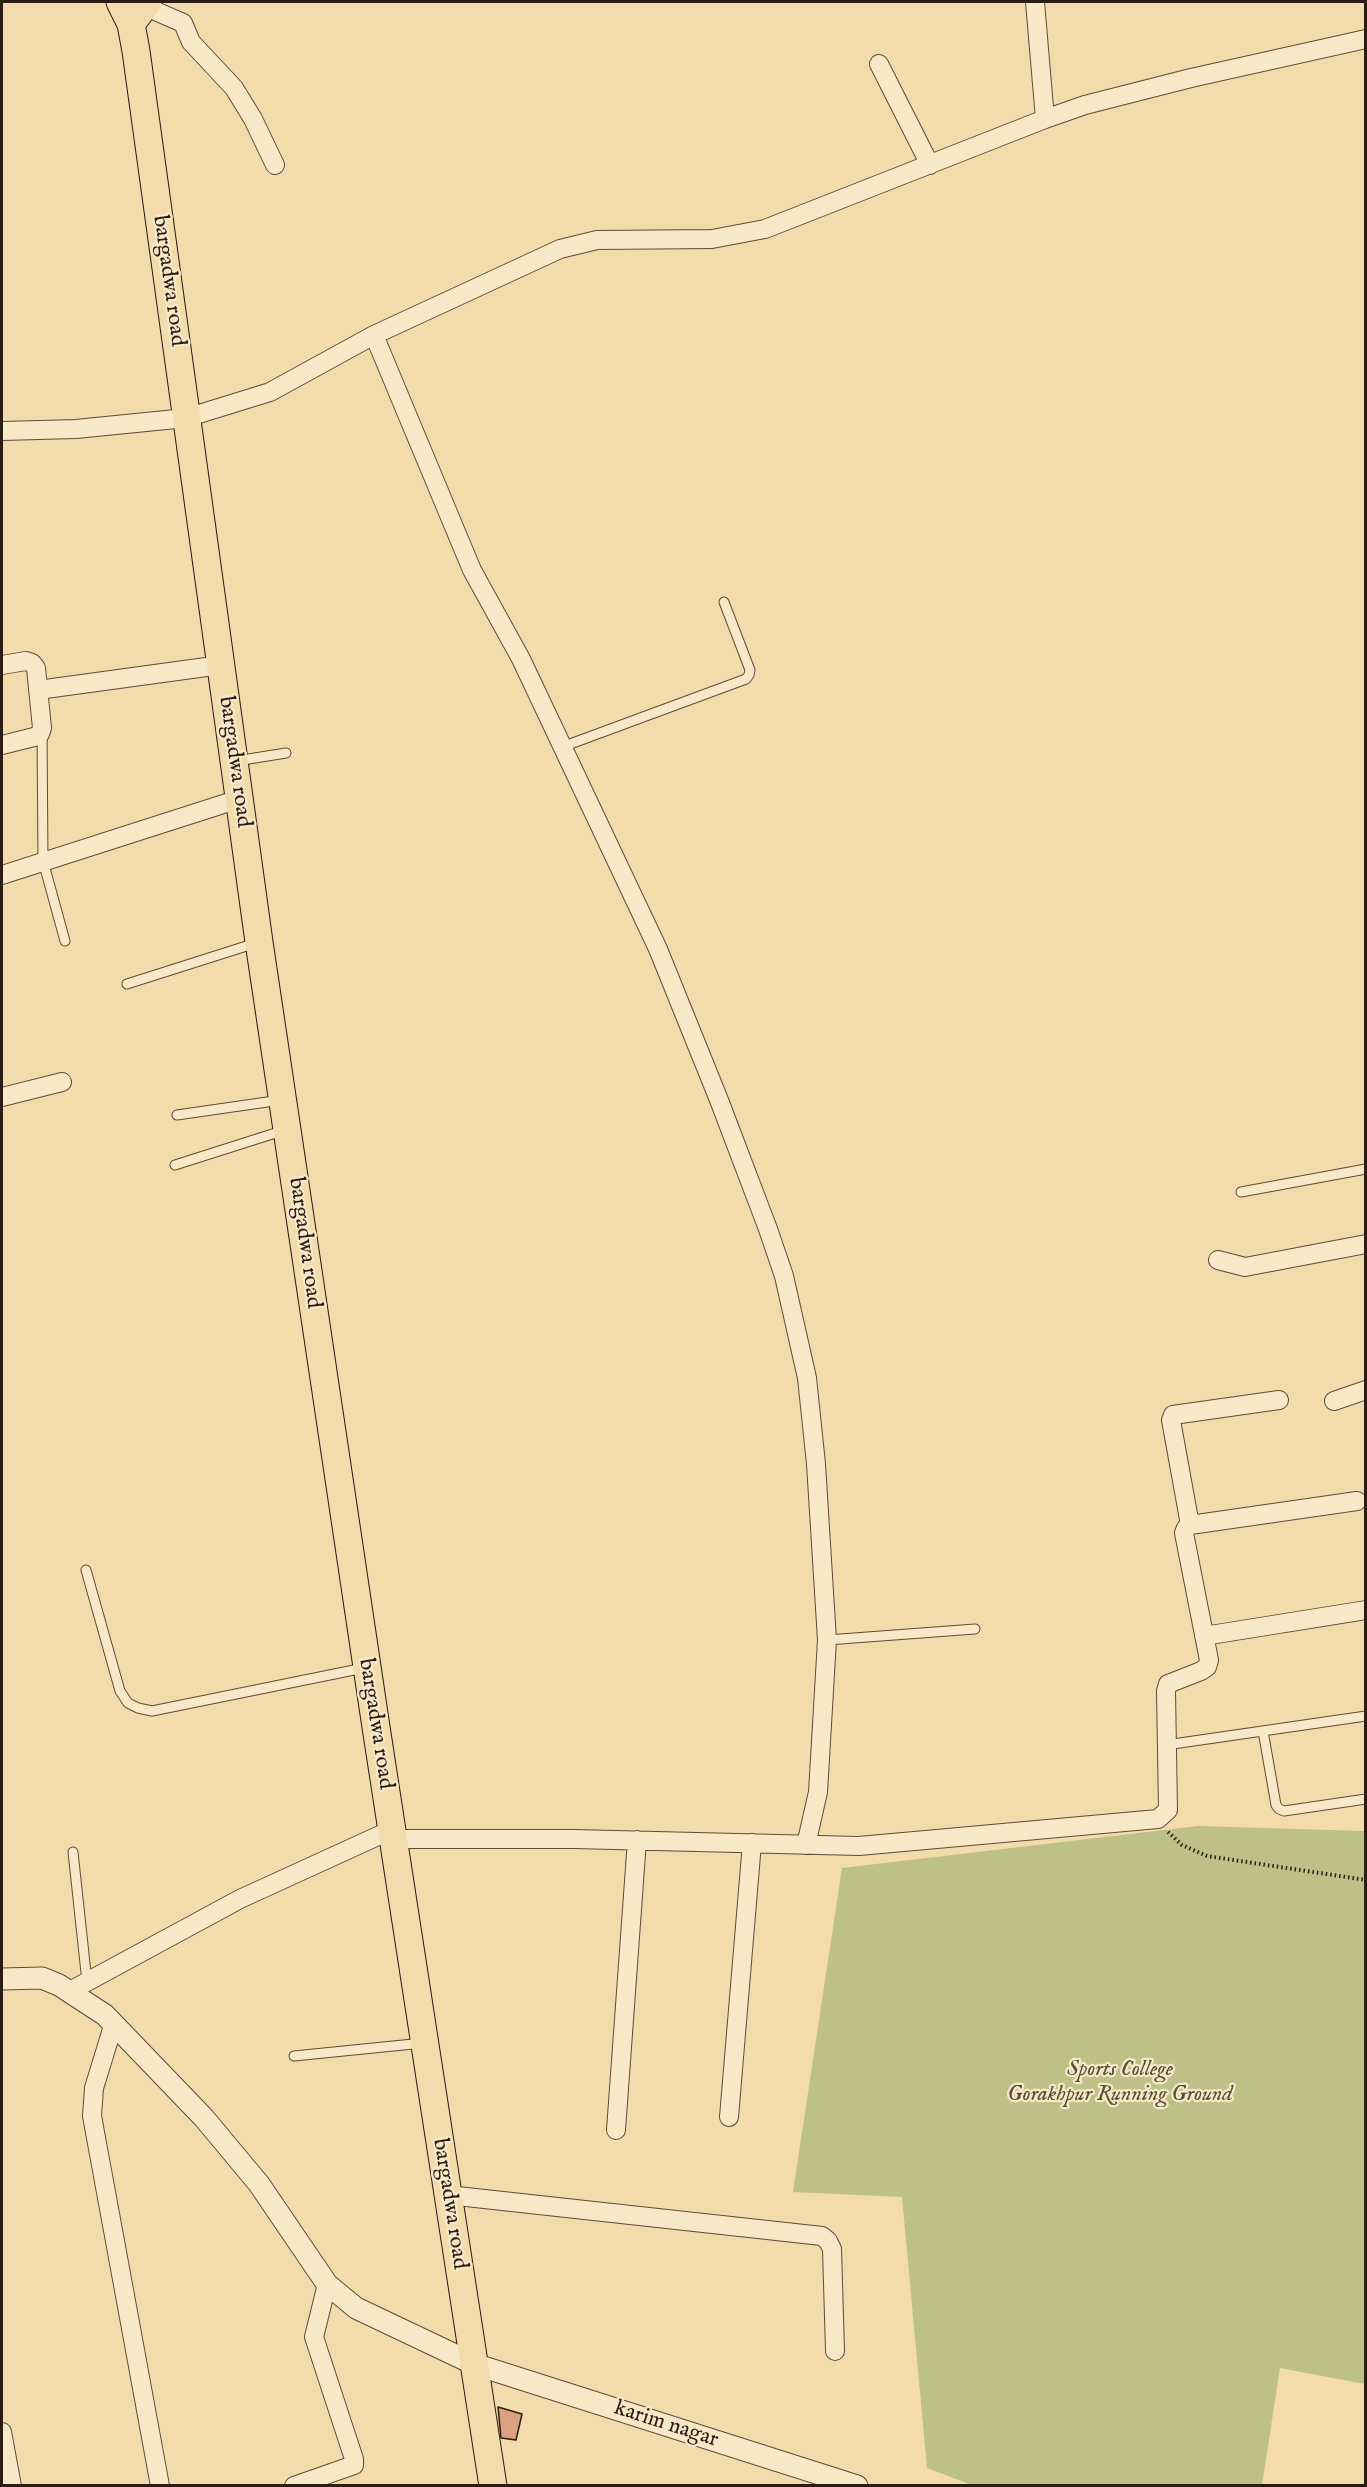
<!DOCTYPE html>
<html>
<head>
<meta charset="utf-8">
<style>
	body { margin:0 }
	#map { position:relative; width:1367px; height:2487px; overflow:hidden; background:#f3dbab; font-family:"IM FELL English",serif }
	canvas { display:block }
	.frame { position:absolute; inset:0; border:3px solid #2a1d15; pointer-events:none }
</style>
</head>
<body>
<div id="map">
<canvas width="1367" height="2487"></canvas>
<div class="frame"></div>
</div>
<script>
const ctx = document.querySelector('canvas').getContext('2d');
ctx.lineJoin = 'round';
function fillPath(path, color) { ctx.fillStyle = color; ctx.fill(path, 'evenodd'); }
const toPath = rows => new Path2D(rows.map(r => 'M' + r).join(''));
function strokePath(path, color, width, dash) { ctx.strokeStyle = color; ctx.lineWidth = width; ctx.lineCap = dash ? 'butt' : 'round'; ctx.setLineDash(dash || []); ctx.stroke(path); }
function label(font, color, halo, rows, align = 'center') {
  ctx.font = font + ' "IM FELL English",serif'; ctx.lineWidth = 4.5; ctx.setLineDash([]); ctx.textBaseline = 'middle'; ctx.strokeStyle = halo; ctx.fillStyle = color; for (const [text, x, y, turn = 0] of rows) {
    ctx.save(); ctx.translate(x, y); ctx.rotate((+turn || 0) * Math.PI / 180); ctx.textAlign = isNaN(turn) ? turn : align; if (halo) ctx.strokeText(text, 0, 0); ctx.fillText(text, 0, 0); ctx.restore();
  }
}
const green = toPath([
	[1198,1826,1365,1831,1365,2384,1280,2368,1262,2485,972,2485,927,2468,902,2197,793,2192,842,1868]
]);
const building = toPath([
	[498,2407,522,2414,516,2440,501,2438,498,2407]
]);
const path = toPath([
	[1168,1832,1182,1845,1207,1856,1366,1880]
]);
const service = toPath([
	[42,730,43,861,65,941],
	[562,747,746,679,749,675,750,670,724,602],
	[236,761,286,753],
	[127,984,256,943],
	[177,1115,281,1100],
	[175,1165,285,1130],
	[1241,1192,1366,1169],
	[86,1570,120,1691,128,1703,138,1708,152,1711,364,1668],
	[827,1640,975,1629],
	[1263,1731,1276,1805,1279,1809,1284,1811,1366,1799],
	[1166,1745,1366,1716],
	[73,1852,87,1982],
	[294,2056,423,2043]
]);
const minor = toPath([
	[1035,2,1045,119],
	[144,6,183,23,191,42,234,88,253,119,275,165],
	[879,64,930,165],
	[374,335,472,570,521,659,658,949,719,1100,768,1229,784,1276,807,1378,816,1464,827,1640,818,1792,806,1845],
	[2,431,76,429,186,418,270,392,374,335,560,249,597,240,712,239,765,229,1045,119,1085,105,1191,78,1366,39],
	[2,665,26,661,32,663,36,668,42,728,40,734,34,737,2,745],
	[38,690,221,665],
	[2,875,239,799],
	[2,1097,62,1082],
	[1218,1260,1245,1267,1366,1244],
	[1334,1401,1366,1390],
	[1190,1525,1171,1420,1173,1415,1279,1400],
	[1204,1636,1366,1610],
	[393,1839,574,1839,859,1846,1158,1819,1168,1810,1166,1691,1168,1684,1201,1671,1207,1667,1209,1660,1184,1533,1186,1528,1190,1525,1357,1501],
	[70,1991,240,1899,391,1830],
	[114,2023,94,2088,92,2116,160,2486],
	[729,2117,752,1843],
	[616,2130,637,1840],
	[448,2195,822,2236,828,2241,832,2249,835,2351],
	[2,2432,12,2486],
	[294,2486,354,2465,354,2459,314,2337,327,2284]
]);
const tertiary = toPath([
	[2,1979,42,1978,59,1985,105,2015,204,2118,259,2184,327,2284,356,2308,474,2364,857,2486]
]);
const primary = toPath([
	[120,2,131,24,136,51,259,942,376,1727,493,2486],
	[131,24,148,2]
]);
const streetNames = [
	["bargadwa road",168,281,82],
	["bargadwa road",234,762,82],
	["bargadwa road",304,1243,82],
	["bargadwa road",375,1724,81],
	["bargadwa road",449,2204,81],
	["karim nagar",666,2425,18]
];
const parkNames = [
	["Sports College",1120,2070],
	["Gorakhpur Running Ground",1120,2095]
];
fillPath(green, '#bdc087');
fillPath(building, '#dba07f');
strokePath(building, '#2a1d15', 1.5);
strokePath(service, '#5c4c3a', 11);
strokePath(minor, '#5c4c3a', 20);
strokePath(tertiary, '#5c4c3a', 23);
strokePath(primary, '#2a1d15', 29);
strokePath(path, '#2a1d15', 4, [1.5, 3]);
strokePath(service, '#f7e8c8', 9);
strokePath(minor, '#f7e8c8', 18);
strokePath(tertiary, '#f7e8c8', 21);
strokePath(primary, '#f3dbab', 27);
label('22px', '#2a1d15', '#f7e8c8', streetNames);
label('italic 22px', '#564e37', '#f7e8c8', parkNames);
</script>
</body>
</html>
